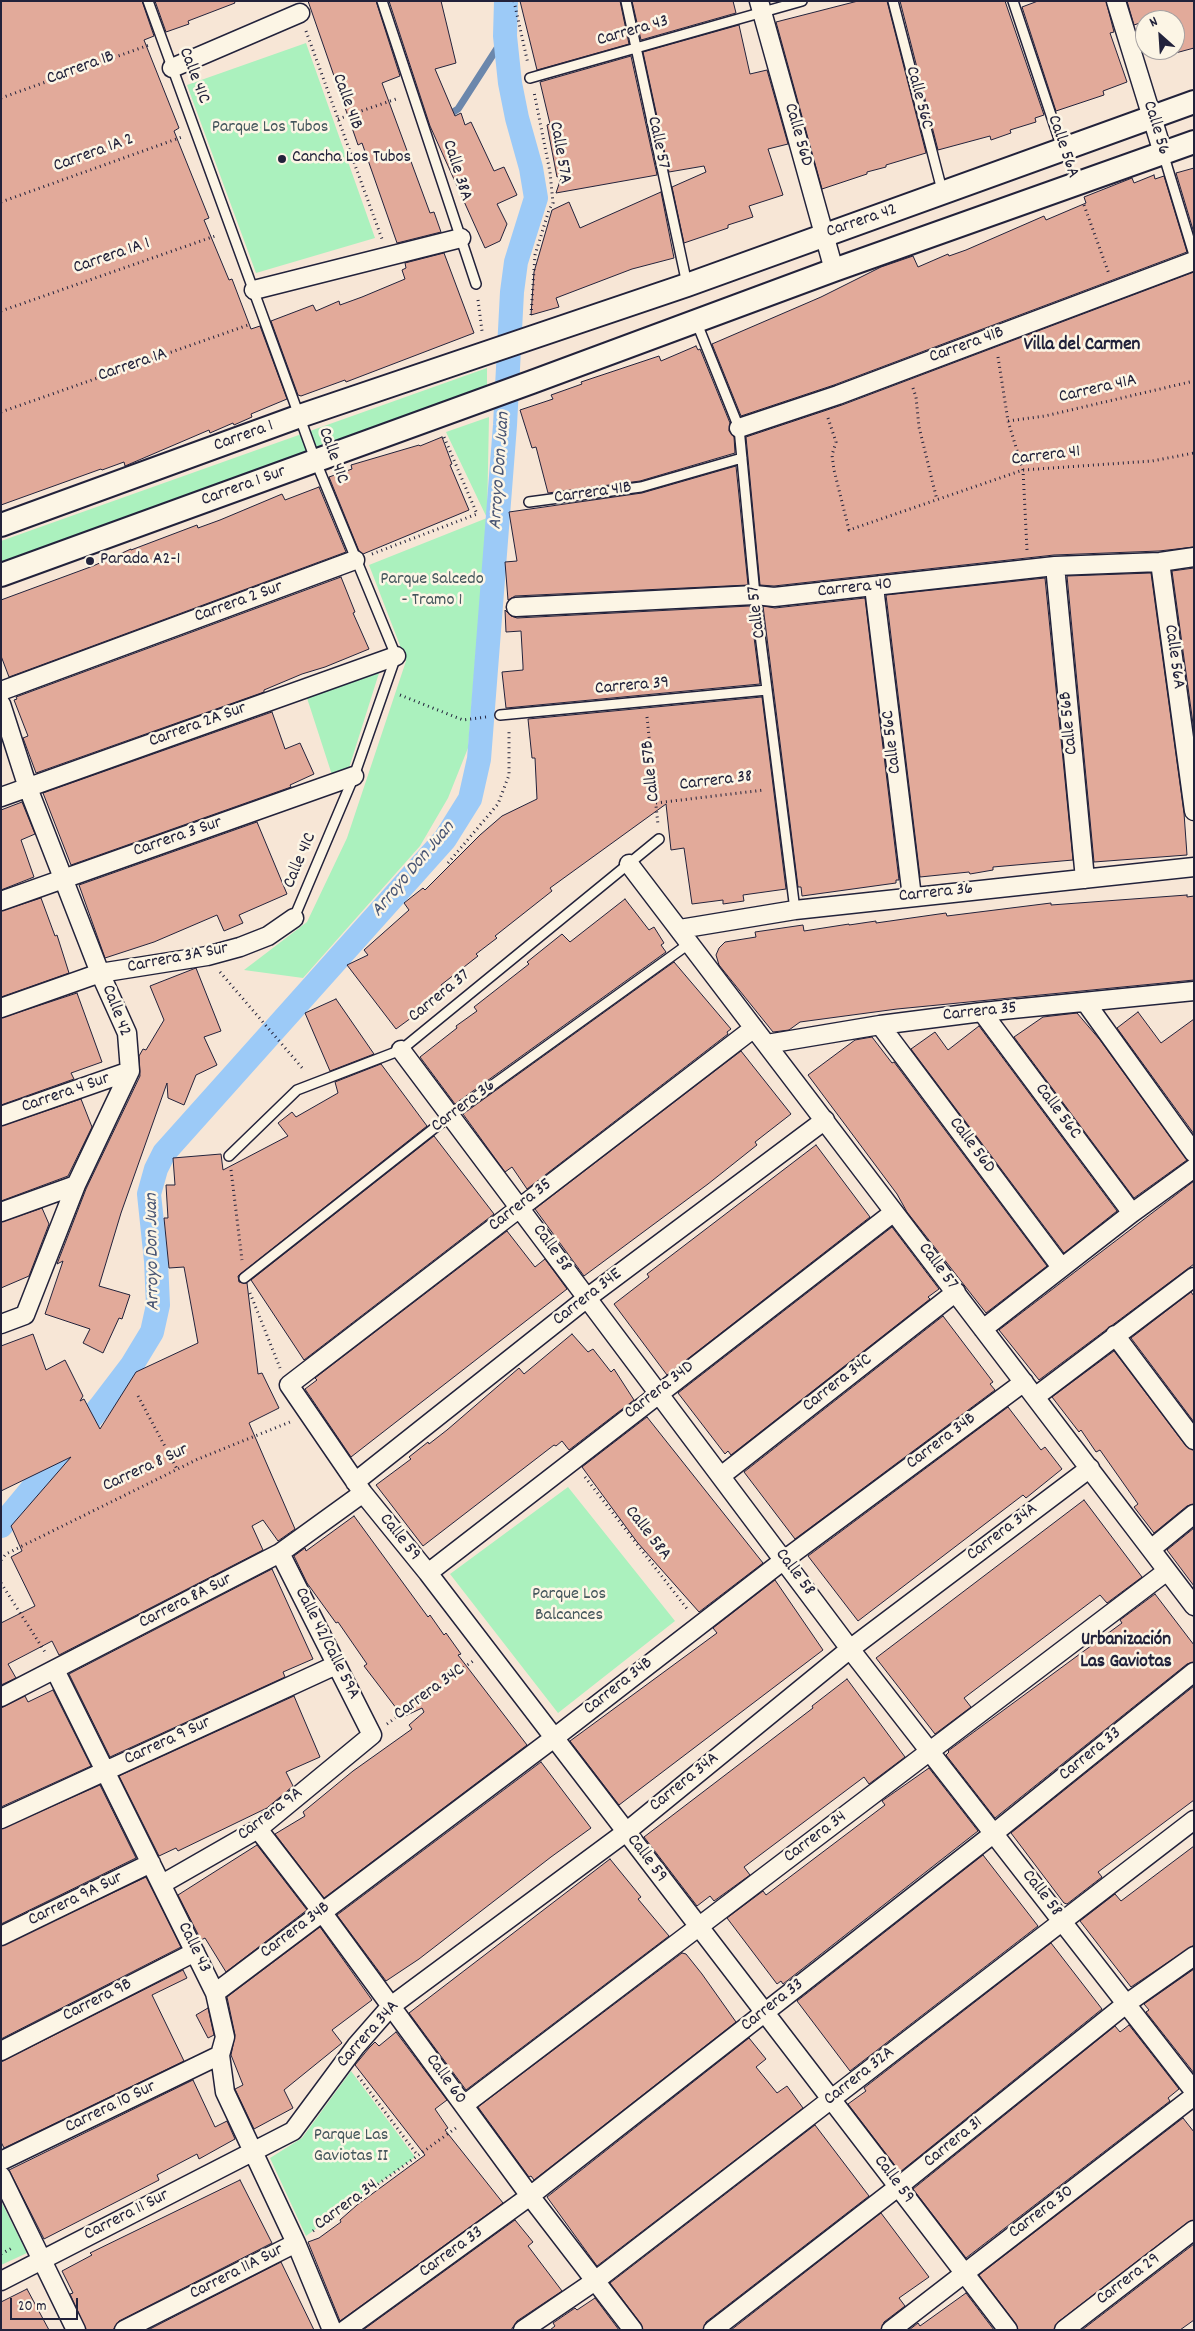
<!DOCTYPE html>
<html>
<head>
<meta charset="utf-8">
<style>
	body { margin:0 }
	#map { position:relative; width:1195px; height:2331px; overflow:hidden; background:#f7e6d6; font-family:Dekko,sans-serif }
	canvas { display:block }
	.frame { position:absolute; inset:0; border:2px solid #22223b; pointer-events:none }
	.north { position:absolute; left:1135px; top:10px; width:50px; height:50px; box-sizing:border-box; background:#fcf5e5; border:1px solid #a5a1a1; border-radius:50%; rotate:334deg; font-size:14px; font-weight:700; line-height:20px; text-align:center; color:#22223b }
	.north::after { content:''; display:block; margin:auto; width:18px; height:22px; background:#22223b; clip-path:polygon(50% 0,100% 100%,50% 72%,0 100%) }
	.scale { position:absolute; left:10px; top:2298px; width:68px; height:22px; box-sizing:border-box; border:2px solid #22223b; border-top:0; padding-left:6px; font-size:15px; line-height:18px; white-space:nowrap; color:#22223b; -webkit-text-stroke:4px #fcf5e5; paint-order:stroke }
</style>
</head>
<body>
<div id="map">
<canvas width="1195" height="2331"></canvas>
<div class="frame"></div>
<div class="north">N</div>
<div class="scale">20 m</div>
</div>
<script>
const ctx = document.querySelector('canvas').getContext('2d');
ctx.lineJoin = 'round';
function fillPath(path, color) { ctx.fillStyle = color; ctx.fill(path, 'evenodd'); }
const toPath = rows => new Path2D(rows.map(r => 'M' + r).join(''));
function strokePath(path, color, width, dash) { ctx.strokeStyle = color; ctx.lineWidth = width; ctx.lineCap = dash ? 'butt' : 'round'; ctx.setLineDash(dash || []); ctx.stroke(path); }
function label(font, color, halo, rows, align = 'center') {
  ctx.font = font + ' Dekko,sans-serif'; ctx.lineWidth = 5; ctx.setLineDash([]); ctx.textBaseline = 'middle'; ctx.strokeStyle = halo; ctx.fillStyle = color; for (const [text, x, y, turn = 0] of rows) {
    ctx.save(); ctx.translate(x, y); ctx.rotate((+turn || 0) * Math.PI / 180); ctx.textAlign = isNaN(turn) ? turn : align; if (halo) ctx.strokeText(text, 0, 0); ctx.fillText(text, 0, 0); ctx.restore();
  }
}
const green = toPath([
	[306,43,375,238,256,273,187,85],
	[487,368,487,387,1,564,1,541],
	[489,417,487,518,468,748,448,798,420,846,303,978,244,970,307,922,347,838,406,661,369,565,487,518,446,432],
	[379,673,349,768,332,775,307,698],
	[568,1487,675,1621,558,1713,450,1574],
	[351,2071,415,2157,306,2236,270,2158,302,2138],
	[1,2201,27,2253,1,2265]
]);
const stream = toPath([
	[447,116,458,109,505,36]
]);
const canal = toPath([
	[1,1526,100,1407,132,1365,152,1332,158,1305,156,1261,149,1194,156,1169,164,1153,445,839,470,799,479,759,505,425,512,292,516,262,536,198,531,168,517,118,510,83,505,36,506,1]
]);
const building = toPath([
	[1,1,142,1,154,36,144,40,179,128,174,131,209,218,204,220,229,280,232,279,251,329,260,326,287,399,251,414,252,417,234,425,233,423,210,433,209,430,125,466,124,462,102,470,101,469,1,505,1,1],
	[155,1,234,1,235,3,188,21,189,24,166,32,155,1],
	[308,1,376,1,400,76,382,83,430,213,434,212,441,232,397,243,362,143,358,145,308,1],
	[389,1,441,1,456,63,435,69,455,116,461,113,465,125,471,122,494,171,504,167,517,195,497,204,507,224,500,241,485,248,430,126,389,1],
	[520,1,620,1,629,44,537,70,520,1],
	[632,1,733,1,736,13,641,40,632,1],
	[858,1,887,1,926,153,886,165,886,167,867,172,867,174,822,189,776,22,858,1],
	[900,1,1005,1,1044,115,1035,118,1036,122,1010,130,1011,133,991,140,990,136,938,150,900,1],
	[1038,1,1106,1,1114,32,1110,33,1127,82,1103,91,1104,95,1056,111,1022,7,1038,1],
	[1127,1,1194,1,1194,48,1157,58,1159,50,1175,50,1175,20,1164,20,1166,14,1134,25,1127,1],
	[739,25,750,74,767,70,788,144,768,149,783,195,749,206,753,217,728,225,728,228,684,243,672,187,706,172,704,166,669,172,643,52,739,25],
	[631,56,657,175,556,193,562,175,557,177,547,125,550,124,540,82,631,56],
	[1194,168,1194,233,1176,173,1194,168],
	[1154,175,1155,179,1164,176,1187,252,834,385,741,416,712,344,821,297,881,267,913,256,918,267,948,254,949,256,966,250,1044,216,1046,220,1086,203,1084,197,1132,178,1134,183,1154,175],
	[661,192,674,258,632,269,556,298,559,307,531,315,534,272,552,210,569,202,580,228,661,192],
	[444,253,474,333,346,382,345,380,301,396,298,395,271,321,313,305,316,311,339,301,340,305,362,297,405,279,402,270,406,268,405,263,444,253],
	[1194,272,1194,547,1159,551,1054,555,774,586,760,585,746,437,842,405,1194,272],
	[696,346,698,350,700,349,730,423,729,431,734,437,735,453,640,481,548,493,536,447,532,448,520,410,553,399,551,395,582,384,581,382,659,356,661,361,696,346],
	[442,437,452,464,450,465,469,510,363,554,359,551,329,477,352,469,351,465,419,445,420,446,442,437],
	[736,466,748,585,515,596,508,600,505,562,517,561,509,512,642,493,736,466],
	[319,487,346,552,9,677,1,656,1,600,93,566,131,549,131,550,197,525,198,528,220,520,282,494,285,500,319,487],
	[1194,568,1194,731,1172,571,1194,568],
	[1151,573,1184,813,1187,855,1094,862,1067,576,1151,573],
	[341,577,355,612,353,613,369,649,325,667,302,674,264,690,264,692,36,773,23,738,28,736,14,700,17,699,16,697,341,577],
	[1045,578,1073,860,993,867,993,870,970,874,969,872,920,877,886,595,1045,578],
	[865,598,899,880,896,880,896,883,802,896,801,887,798,887,763,606,775,608,865,598],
	[750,606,760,684,506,708,502,672,523,670,523,666,521,631,506,632,505,610,511,616,517,618,750,606],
	[762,697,786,889,743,895,744,901,723,904,723,900,692,904,684,848,671,850,666,804,550,888,552,891,495,936,497,938,476,954,478,956,441,985,444,990,426,1007,396,1029,347,965,368,955,364,950,409,910,404,903,423,888,425,890,480,835,502,816,537,799,535,758,532,758,528,719,762,697],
	[272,712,285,749,300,743,314,774,290,785,291,787,71,865,43,793,272,712],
	[22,802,35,834,21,840,34,877,1,890,1,810,22,802],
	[257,822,287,894,239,915,243,923,224,931,217,915,154,942,105,958,79,885,257,822],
	[1187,895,1187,897,1194,896,1194,980,897,1009,800,1022,789,1030,773,1032,719,965,716,955,719,948,725,942,756,937,755,932,803,925,804,931,849,924,849,925,876,921,876,923,946,913,947,916,1051,903,1051,905,1187,895],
	[41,898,55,936,57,935,69,973,1,997,1,911,41,898],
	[625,899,649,930,654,927,664,943,661,945,666,952,455,1104,420,1057,457,1028,456,1026,477,1011,474,1007,529,964,527,962,562,934,570,942,625,899],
	[674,962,731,1029,727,1032,728,1034,527,1189,512,1167,505,1172,463,1114,674,962],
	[196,968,221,1031,204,1037,217,1065,196,1075,184,1105,168,1098,167,1083,121,1213,99,1286,130,1295,122,1319,119,1318,103,1353,83,1343,90,1329,45,1314,63,1261,57,1264,86,1189,140,1076,139,1056,143,1049,146,1050,164,1020,150,986,196,968],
	[77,993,102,1062,71,1073,74,1079,1,1105,1,1018,77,993],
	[336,999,374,1054,330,1071,305,1013,336,999],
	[1138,1012,1161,1043,1194,1019,1194,1134,1117,1028,1138,1012],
	[1077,1013,1100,1040,1187,1160,1134,1198,1014,1037,1043,1017,1077,1013],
	[979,1026,1117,1211,1064,1253,911,1049,935,1032,948,1050,979,1026],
	[872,1037,892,1063,894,1062,1047,1266,986,1313,907,1212,897,1194,808,1075,855,1040,872,1037],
	[741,1051,791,1114,755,1142,757,1145,708,1184,584,1276,535,1209,741,1051],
	[381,1064,427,1126,238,1276,239,1282,247,1283,258,1374,262,1373,279,1408,249,1423,295,1529,278,1541,263,1520,252,1526,263,1550,59,1655,52,1641,8,1664,16,1678,1,1685,1,1623,35,1606,11,1557,22,1551,11,1526,71,1457,1,1491,1,1346,33,1334,46,1370,65,1360,83,1396,80,1401,84,1399,100,1429,136,1372,198,1343,184,1267,169,1268,164,1218,168,1218,166,1185,175,1185,173,1158,221,1154,223,1170,288,1136,278,1123,292,1112,296,1117,338,1093,335,1082,381,1064],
	[81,1099,92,1127,68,1176,1,1201,1,1126,81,1099],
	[434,1136,494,1214,304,1360,251,1280,434,1136],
	[816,1145,870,1217,667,1375,614,1304,649,1277,647,1274,816,1145],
	[1194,1181,1194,1264,1039,1380,999,1330,1194,1181],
	[42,1208,49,1224,29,1276,1,1288,1,1222,42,1208],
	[892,1227,939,1289,928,1297,930,1299,731,1455,728,1451,725,1454,678,1393,892,1227],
	[507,1231,535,1267,545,1259,567,1289,351,1457,305,1389,317,1380,315,1378,507,1231],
	[1191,1292,1194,1296,1194,1422,1131,1338,1191,1292],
	[943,1316,993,1382,990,1384,995,1390,795,1539,744,1472,943,1316],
	[572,1334,588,1352,593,1349,611,1372,614,1369,634,1400,569,1450,562,1441,556,1446,554,1445,423,1546,376,1485,411,1459,409,1457,428,1442,429,1444,447,1430,519,1368,524,1374,572,1334],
	[1114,1351,1186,1446,1194,1450,1194,1504,1187,1506,1154,1533,1134,1507,1138,1504,1100,1450,1096,1452,1081,1430,1079,1432,1052,1397,1114,1351],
	[1008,1407,1041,1450,1045,1447,1062,1469,1026,1498,1023,1495,1002,1511,858,1621,808,1556,1008,1407],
	[647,1417,763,1563,699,1612,637,1542,582,1467,647,1417],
	[1084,1500,1142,1577,1107,1603,1100,1595,964,1698,971,1707,935,1734,876,1658,1084,1500],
	[354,1516,428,1617,430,1615,444,1635,446,1633,461,1654,458,1655,527,1745,324,1898,275,1834,305,1816,303,1812,353,1771,412,1729,409,1725,424,1712,422,1708,403,1717,364,1666,367,1664,338,1622,336,1623,307,1583,294,1556,305,1548,306,1551,354,1516],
	[1194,1528,1194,1586,1167,1550,1194,1528],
	[272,1569,313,1659,283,1672,285,1677,110,1757,69,1674,272,1569],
	[775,1580,823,1650,619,1805,570,1741,717,1633,713,1628,775,1580],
	[1155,1594,1194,1645,1194,1662,1187,1664,995,1818,946,1755,949,1752,948,1751,1122,1623,1120,1620,1155,1594],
	[847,1679,905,1757,869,1784,864,1777,744,1867,750,1875,714,1901,710,1896,697,1906,644,1837,813,1708,812,1706,847,1679],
	[1194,1686,1194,1800,1098,1872,1102,1877,1067,1904,1064,1903,1011,1833,1194,1686],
	[53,1690,91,1766,1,1807,1,1708,25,1696,28,1702,53,1690],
	[294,1696,320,1757,286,1772,293,1786,267,1808,178,1851,176,1848,159,1856,119,1776,294,1696],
	[541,1762,591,1828,551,1857,419,1959,386,1981,337,1915,541,1762],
	[929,1768,978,1831,783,1984,781,1981,777,1984,727,1918,763,1891,766,1895,885,1805,882,1801,929,1768],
	[100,1785,136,1858,1,1924,1,1829,100,1785],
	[257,1845,307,1910,226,1972,205,1938,201,1940,178,1895,257,1845],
	[1194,1846,1194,1945,1131,1987,1080,1921,1115,1894,1121,1901,1194,1846],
	[983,1855,1038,1926,850,2071,797,2001,983,1855],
	[610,1859,641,1897,638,1899,669,1936,466,2090,409,2013,610,1859],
	[146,1877,181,1947,1,2039,1,1946,146,1877],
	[320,1927,372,2000,332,2030,342,2043,284,2090,293,2108,254,2129,235,2089,243,2085,231,2055,235,2035,227,1997,320,1927],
	[1051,1943,1102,2009,900,2172,848,2104,866,2091,864,2088,1051,1943],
	[682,1953,686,1954,702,1974,736,2022,534,2180,531,2176,529,2177,478,2107,682,1953],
	[1194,1969,1194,2073,1146,2012,1149,2010,1144,2004,1194,1969],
	[183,1970,187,1978,152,1995,184,2061,4,2148,1,2142,1,2062,183,1970],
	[208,2008,214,2035,208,2038,196,2015,208,2008],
	[1129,2025,1179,2089,1168,2098,1170,2101,966,2258,913,2189,1115,2026,1120,2032,1129,2025],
	[396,2032,447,2100,435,2109,448,2128,445,2130,503,2203,340,2321,308,2242,319,2238,341,2222,340,2220,357,2205,425,2155,355,2065,369,2048,375,2042,379,2046,396,2032],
	[749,2038,766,2059,756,2067,777,2093,787,2086,803,2108,597,2266,547,2197,749,2038],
	[193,2080,215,2127,227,2121,235,2139,199,2159,197,2154,157,2175,159,2180,44,2239,9,2170,193,2080],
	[1183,2118,1194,2132,1194,2220,1188,2222,1058,2322,1054,2330,1018,2330,1016,2324,979,2275,1183,2118],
	[815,2125,869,2196,706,2322,703,2330,643,2330,641,2324,610,2283,815,2125],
	[240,2180,272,2243,119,2321,113,2330,86,2330,70,2294,73,2293,62,2271,92,2255,90,2253,240,2180],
	[881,2213,929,2277,899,2298,905,2306,884,2322,881,2330,731,2330,881,2213],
	[515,2220,533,2242,528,2246,562,2291,517,2321,511,2330,363,2330,515,2220],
	[1194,2244,1194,2320,1180,2330,1082,2330,1194,2244],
	[281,2262,314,2330,148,2330,281,2262],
	[27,2289,49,2330,1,2330,1,2302,27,2289],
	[966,2293,994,2330,909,2330,918,2323,920,2326,966,2293],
	[595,2298,619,2330,550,2330,555,2326,553,2323,575,2308,577,2310,595,2298]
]);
const path = toPath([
	[514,1,528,64],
	[306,31,382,239],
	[1,98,149,45],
	[338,119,399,98],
	[1,202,182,137],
	[1084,205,1109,274],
	[478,300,482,331],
	[1,311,218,235],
	[531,315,535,255,549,210,553,203,550,172,534,92],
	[998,357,1008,421,1023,470,1027,550],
	[913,388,916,397,919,427,937,500],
	[1,412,251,324],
	[828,418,836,442,832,455,834,470,849,530,1023,470,1152,461,1194,453],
	[1008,421,1045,416,1194,381],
	[372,554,477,514,444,437],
	[400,695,463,720,486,717],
	[647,717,658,825],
	[656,803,764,790],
	[448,863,498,804,509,775,509,729],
	[220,972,304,1070],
	[231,1170,242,1260],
	[250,1293,280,1368],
	[138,1396,177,1469],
	[585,1477,688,1610],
	[1,1560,6,1554,198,1459,290,1422],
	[1,1583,45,1652],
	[387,1724,473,1661],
	[358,2076,418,2156],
	[313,2231,456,2128],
	[1,2254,14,2247]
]);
const service = toPath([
	[148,1,316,462,396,656,354,776,294,918],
	[382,1,476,284],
	[626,1,687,284],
	[893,1,943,194],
	[1013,1,1062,148],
	[530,78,802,1],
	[1163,153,1194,255],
	[696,321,739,428,755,595,795,910],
	[529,502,641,487,742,458],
	[500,715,767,690],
	[229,1156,297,1090,401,1050,659,839],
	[244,1278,451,1115,690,943]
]);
const minor = toPath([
	[759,1,834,270],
	[1116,1,1163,153],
	[172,68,300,13],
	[254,290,461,238],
	[739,428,838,395,1194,261],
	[1160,562,1194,811],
	[1055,566,1085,879],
	[874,587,912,897],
	[516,607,755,595,774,597,1055,566,1160,562,1194,557],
	[1,691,355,560],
	[1,704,28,788,100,973,127,1033,130,1071,76,1185,25,1315,1,1324],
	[1,797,396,656],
	[629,864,1194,1606],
	[1,901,354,776],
	[680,929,795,910,1194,867],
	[1086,1003,1194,1153],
	[1,1008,100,973,207,956,240,947,268,936,294,918],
	[982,1012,1132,1213],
	[880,1025,1061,1267],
	[754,1028,289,1385,363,1493,428,1573,1008,2330],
	[767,1044,880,1025,982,1012,1194,991],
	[401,1050,850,1649,1194,2091],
	[1,1116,130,1071],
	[1,1212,76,1185],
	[983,1329,1132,1213,1194,1168],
	[1115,1335,1194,1440],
	[1035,1397,1194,1277],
	[721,1476,956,1292],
	[355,1482,587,1298,825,1120],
	[1151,1549,1194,1514],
	[428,1573,894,1212],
	[55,1670,215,1993,225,2037,220,2055,225,2092,296,2243,332,2330],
	[1,1697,280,1553,363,1493],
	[1,1819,336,1665],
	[258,1829,322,1912,530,2196,633,2330],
	[162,1884,258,1829,372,1735,280,1553],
	[1,1936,151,1863],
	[215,1993,554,1738,784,1560,1024,1382],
	[1,2051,195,1952],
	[464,2105,1167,1571],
	[1,2161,220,2055],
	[1,2176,76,2330],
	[1,2281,293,2131,356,2046,391,2006,626,1832,850,1649,1090,1468],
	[124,2330,296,2243],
	[345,2330,530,2196,993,1834,1194,1672],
	[523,2330,595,2281,1194,1820],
	[713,2330,898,2187,1126,2004,1194,1956],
	[891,2330,1194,2096],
	[1064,2330,1194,2230]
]);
const tertiary = toPath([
	[1,525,300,416,687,285,1194,102],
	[1,575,532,382,834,270,1194,142]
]);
const markers = [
	[282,159,5,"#22223b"],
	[90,561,5,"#22223b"]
];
const streetNames = [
	["Carrera 43",633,32,-16],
	["Carrera 1B",81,69,-20],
	["Calle 41C",193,76,69],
	["Calle 56C",918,98,75],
	["Calle 41B",346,102,70],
	["Calle 56",1155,128,73],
	["Calle 56D",797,135,74],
	["Calle 57",657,143,78],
	["Calle 56A",1062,147,71],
	["Calle 57A",559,153,80],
	["Carrera 1A 2",94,154,-20],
	["Calle 38A",456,171,72],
	["Carrera 42",862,222,-19],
	["Carrera 1A 1",112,257,-19],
	["Carrera 41B",967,346,-20],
	["Carrera 1A",133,366,-19],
	["Carrera 41A",1098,390,-13],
	["Carrera 1",244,437,-20],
	["Calle 41C",332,456,70],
	["Carrera 41",1046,457,-7],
	["Carrera 1 Sur",244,487,-20],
	["Carrera 41B",593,494,-8],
	["Carrera 40",855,589,-6],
	["Carrera 2 Sur",239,603,-20],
	["Calle 57",758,612,-97],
	["Calle 56A",1173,657,82],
	["Carrera 39",632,687,-5],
	["Calle 56B",1070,723,-96],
	["Carrera 2A Sur",198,726,-20],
	["Calle 56C",893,742,-97],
	["Calle 57B",652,771,-96],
	["Carrera 38",716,782,-7],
	["Carrera 3 Sur",178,838,-19],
	["Calle 41C",301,861,-67],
	["Carrera 36",936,894,-6],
	["Carrera 3A Sur",178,959,-11],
	["Carrera 37",440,997,-39],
	["Calle 42",115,1011,69],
	["Carrera 35",980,1013,-6],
	["Carrera 4 Sur",66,1094,-19],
	["Carrera 36",464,1107,-37],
	["Calle 56C",1057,1112,53],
	["Calle 56D",971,1146,53],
	["Carrera 35",521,1206,-38],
	["Calle 58",551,1249,54],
	["Calle 57",937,1267,53],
	["Carrera 34E",588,1298,-38],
	["Carrera 34C",838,1384,-38],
	["Carrera 34D",660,1391,-38],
	["Carrera 34B",942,1442,-37],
	["Carrera 8 Sur",146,1469,-25],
	["Carrera 34A",1003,1533,-37],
	["Calle 58A",647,1534,52],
	["Calle 59",399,1538,51],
	["Calle 58",794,1573,53],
	["Carrera 8A Sur",186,1602,-27],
	["Calle 42/Calle 59A",326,1644,63],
	["Carrera 34B",619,1687,-38],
	["Carrera 34C",430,1693,-36],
	["Carrera 9 Sur",168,1742,-25],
	["Carrera 33",1091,1755,-39],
	["Carrera 34A",685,1783,-39],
	["Carrera 9A",271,1815,-37],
	["Carrera 34",816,1838,-37],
	["Calle 59",646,1859,53],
	["Calle 58",1041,1894,52],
	["Carrera 9A Sur",76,1900,-26],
	["Carrera 34B",296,1931,-37],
	["Calle 43",193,1948,64],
	["Carrera 9B",98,2001,-27],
	["Carrera 33",773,2006,-38],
	["Carrera 34A",369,2035,-48],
	["Carrera 32A",860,2077,-38],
	["Calle 60",445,2080,54],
	["Carrera 10 Sur",111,2108,-26],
	["Carrera 31",954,2143,-39],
	["Calle 59",893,2180,53],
	["Carrera 34",347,2206,-36],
	["Carrera 30",1042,2213,-37],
	["Carrera 11 Sur",127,2216,-27],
	["Carrera 33",452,2253,-36],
	["Carrera 11A Sur",237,2273,-27],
	["Carrera 29",1129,2280,-37]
];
const parkNames = [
	["Parque Los Tubos",270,129],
	["Parque Salcedo",432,581],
	["- Tramo 1",432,602],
	["Parque Los",569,1596],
	["Balcances",569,1617],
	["Parque Las",351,2137],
	["Gaviotas II",351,2158]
];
const poiNames = [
	["Cancha Los Tubos",292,159],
	["Parada A2-1",100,561]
];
const neighbourhoodNames = [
	["Villa del Carmen",1082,346],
	["Urbanización",1126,1641],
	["Las Gaviotas",1126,1663]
];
const waterNames = [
	["Arroyo Don Juan",501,471,-86],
	["Arroyo Don Juan",414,870,-50],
	["Arroyo Don Juan",154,1252,-91]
];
fillPath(green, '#abf1be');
strokePath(stream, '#6b87ac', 7);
strokePath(canal, '#9ccaf7', 24);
fillPath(building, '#e2aa9a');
strokePath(building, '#22223b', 1);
strokePath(service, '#22223b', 12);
strokePath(minor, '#22223b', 21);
strokePath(tertiary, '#22223b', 26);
strokePath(path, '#22223b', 3, [1, 4]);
strokePath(service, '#fcf5e5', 9);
strokePath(minor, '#fcf5e5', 18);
strokePath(tertiary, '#fcf5e5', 22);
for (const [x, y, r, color] of markers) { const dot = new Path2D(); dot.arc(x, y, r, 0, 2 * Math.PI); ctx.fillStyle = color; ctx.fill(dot); strokePath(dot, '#fcf5e5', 2); }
label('18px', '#22223b', '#fcf5e5', streetNames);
label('18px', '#44565c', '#fcf5e5', parkNames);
label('18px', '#22223b', '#fcf5e5', poiNames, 'left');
label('bold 19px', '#22223b', '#fcf5e5', neighbourhoodNames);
label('italic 19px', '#475473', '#fcf5e5', waterNames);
</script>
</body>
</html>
